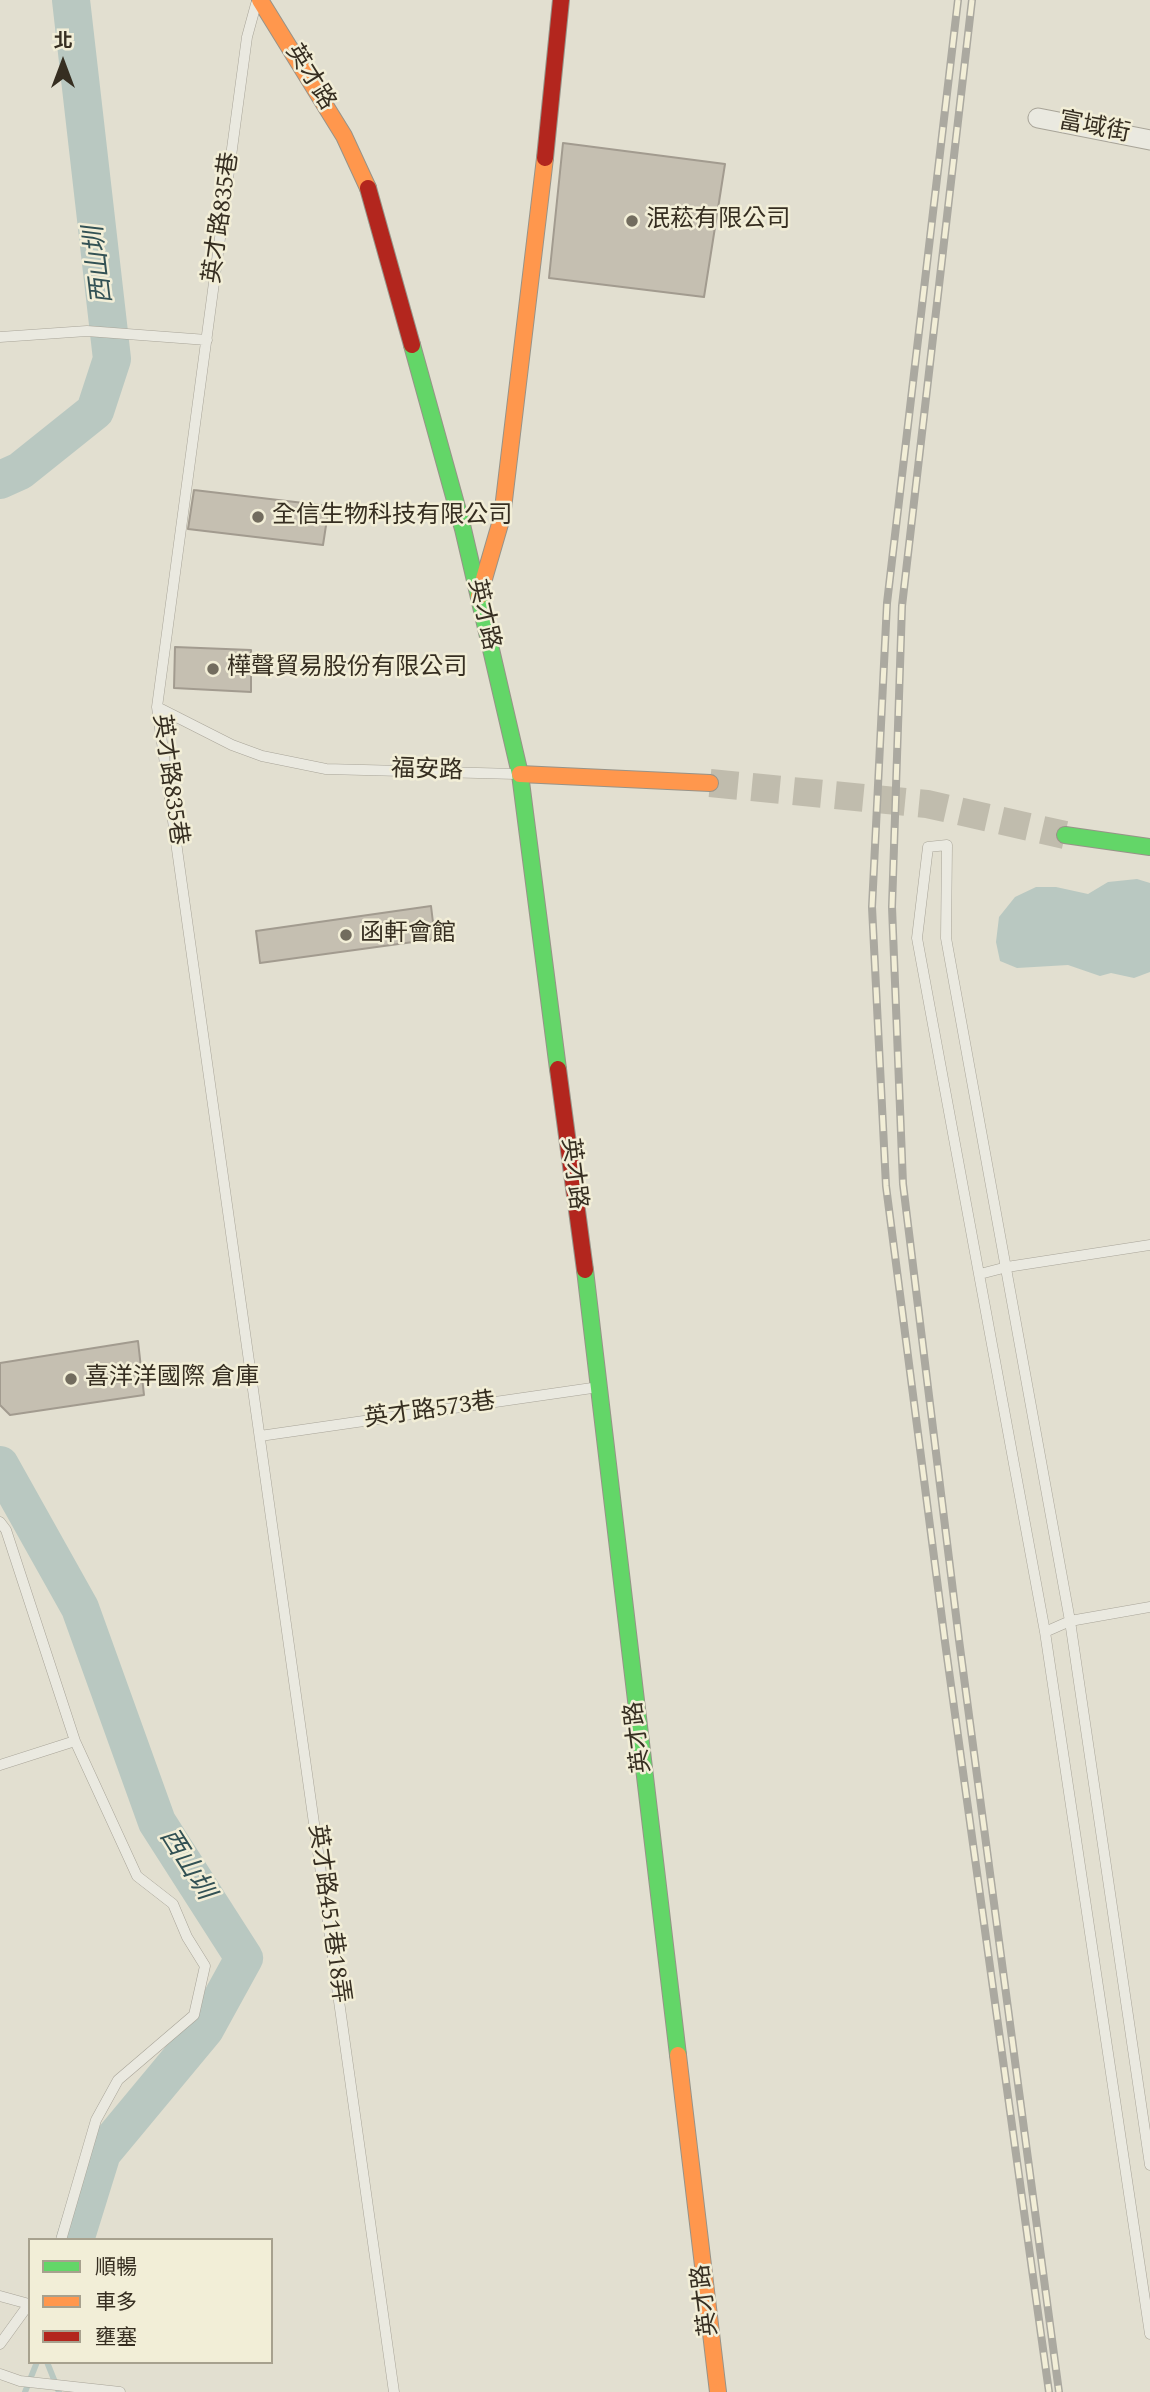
<!DOCTYPE html>
<html>
<head>
<meta charset="utf-8">
<style>
	body { margin:0 }
	#map { position:relative; width:1150px; height:2392px; overflow:hidden; background:#e2dfd0; font-family:Spectral,"Noto Sans TC",serif }
	canvas { display:block }
	.legend { position:absolute; left:28px; top:2238px; width:245px; height:126px; box-sizing:border-box; background:#f2eed7; border:2px solid #a7a18e; margin:0; padding:9px 12px; list-style:none; font-size:21px; color:#362e21 }
	.legend li { display:flex; align-items:center; gap:14px; height:35px }
	.legend b { width:35px; border:2px solid #a7a18e }
	.north { position:absolute; left:28px; top:28px; width:70px; height:70px; -webkit-text-stroke:5px #f2eed7; paint-order:stroke; rotate:0deg; font-size:19px; font-weight:700; line-height:28px; text-align:center; color:#362e21 }
	.north::after { content:''; display:block; margin:auto; width:24px; height:32px; background:#362e21; clip-path:polygon(50% 0,100% 100%,50% 72%,0 100%) }
</style>
</head>
<body>
<div id="map">
<canvas width="1150" height="2392"></canvas>
<ul class="legend">
<li><b style="height:9px;background:#63d668"></b>順暢</li>
<li><b style="height:9px;background:#ff974d"></b>車多</li>
<li><b style="height:9px;background:#b3261e"></b>壅塞</li>
</ul>
<div class="north">北</div>
</div>
<script>
const ctx = document.querySelector('canvas').getContext('2d');
ctx.lineJoin = 'round';
function fillPath(path, color) { ctx.fillStyle = color; ctx.fill(path, 'evenodd'); }
const toPath = rows => new Path2D(rows.map(r => 'M' + r).join(''));
function strokePath(path, color, width, dash) { ctx.strokeStyle = color; ctx.lineWidth = width; ctx.lineCap = dash ? 'butt' : 'round'; ctx.setLineDash(dash || []); ctx.stroke(path); }
function label(font, color, halo, rows, align = 'center') {
  ctx.font = font + ' Spectral,"Noto Sans TC",serif'; ctx.lineWidth = 5; ctx.setLineDash([]); ctx.textBaseline = 'middle'; ctx.strokeStyle = halo; ctx.fillStyle = color; for (const [text, x, y, turn = 0] of rows) {
    ctx.save(); ctx.translate(x, y); ctx.rotate((+turn || 0) * Math.PI / 180); ctx.textAlign = isNaN(turn) ? turn : align; if (halo) ctx.strokeText(text, 0, 0); ctx.fillText(text, 0, 0); ctx.restore();
  }
}
const water = toPath([
	[1137,879,1150,883,1150,972,1134,978,1111,973,1100,976,1068,965,1017,968,1000,961,996,942,999,917,1015,897,1036,887,1056,887,1088,894,1108,882]
]);
const stream = toPath([
	[47,2362,59,2392],
	[25,2392,37,2362]
]);
const river = toPath([
	[0,480,20,471,95,411,112,359,71,0],
	[0,1465,80,1608,157,1822,244,1958,205,2029,102,2153,75,2240]
]);
const building = toPath([
	[563,143,725,164,704,297,549,278,563,143],
	[194,490,329,506,323,545,188,529,194,490],
	[175,647,251,650,251,692,174,688,175,647],
	[431,906,435,939,260,963,256,931,431,906],
	[138,1341,144,1395,10,1415,0,1405,0,1363,138,1341]
]);
const secondaryTunnel = toPath([
	[710,783,927,804,1065,835]
]);
const lane = toPath([
	[256,4,247,37,157,707,394,2392],
	[0,337,87,331,207,340],
	[157,707,232,745,262,756,326,769,516,774],
	[980,1274,1007,1267,1150,1245],
	[260,1436,599,1387],
	[0,1522,6,1530,75,1741,137,1876,173,1904,187,1937,205,1966,194,2015,118,2080,96,2120,61,2240],
	[1045,1632,1070,1621,1150,1607],
	[0,1765,75,1741],
	[1150,2165,1070,1621,946,938,947,845,928,847,917,938,1045,1632,1150,2334],
	[0,2296,29,2304,0,2344],
	[0,2374,20,2381,120,2392]
]);
const street = toPath([
	[1038,118,1150,140]
]);
const fast = toPath([
	[412,345,463,529,520,774,558,1069],
	[1065,835,1150,847],
	[585,1270,678,2055]
]);
const slow = toPath([
	[260,0,344,136,368,188],
	[479,596,502,517,545,158],
	[520,774,710,783],
	[678,2055,718,2392]
]);
const jam = toPath([
	[545,158,561,0],
	[368,188,412,345],
	[558,1069,585,1270]
]);
const rail = toPath([
	[958,0,887,603,872,907,886,1186,945,1642,1049,2392],
	[972,0,902,606,892,907,903,1184,959,1640,1059,2392]
]);
const markers = [
	[632,221,7,"#726c5e"],
	[258,517,7,"#726c5e"],
	[213,669,7,"#726c5e"],
	[346,935,7,"#726c5e"],
	[71,1379,7,"#726c5e"]
];
const streetNames = [
	["英才路",309,78,58],
	["富域街",1094,129,11],
	["英才路835巷",223,218,-82],
	["英才路",482,615,77],
	["福安路",427,772,2],
	["英才路835巷",168,780,82],
	["英才路",572,1174,83],
	["英才路573巷",430,1412,-8],
	["英才路",640,1737,-97],
	["英才路451巷18弄",327,1914,82],
	["英才路",707,2300,-97]
];
const poiNames = [
	["泯菘有限公司",646,221],
	["全信生物科技有限公司",272,517],
	["樺聲貿易股份有限公司",227,669],
	["函軒會館",360,935],
	["喜洋洋國際 倉庫",85,1379]
];
const waterNames = [
	["西山圳",101,265,-97],
	["西山圳",185,1865,58]
];
fillPath(water, '#b9c8c1');
strokePath(stream, '#b9c8c1', 6);
strokePath(river, '#b9c8c1', 38);
fillPath(building, '#c5bfb1');
strokePath(building, '#a29b8f', 2);
strokePath(secondaryTunnel, '#c0bcad', 28, [28, 14]);
strokePath(lane, '#a8a498', 11);
strokePath(street, '#a8a498', 21);
strokePath(fast, '#979388', 18);
strokePath(slow, '#979388', 18);
strokePath(jam, '#979388', 18);
strokePath(lane, '#eae9e0', 10);
strokePath(street, '#eae9e0', 19);
strokePath(fast, '#63d668', 16);
strokePath(slow, '#ff974d', 16);
strokePath(jam, '#b3261e', 16);
strokePath(rail, '#aba9a0', 8);
strokePath(rail, '#f2eed7', 5, [16]);
for (const [x, y, r, color] of markers) { const dot = new Path2D(); dot.arc(x, y, r, 0, 2 * Math.PI); ctx.fillStyle = color; ctx.fill(dot); strokePath(dot, '#f2eed7', 2.5); }
label('24px', '#362e21', '#f2eed7', streetNames);
label('24px', '#362e21', '#f2eed7', poiNames, 'left');
label('italic 26px', '#325154', '#f2eed7', waterNames);
</script>
</body>
</html>
